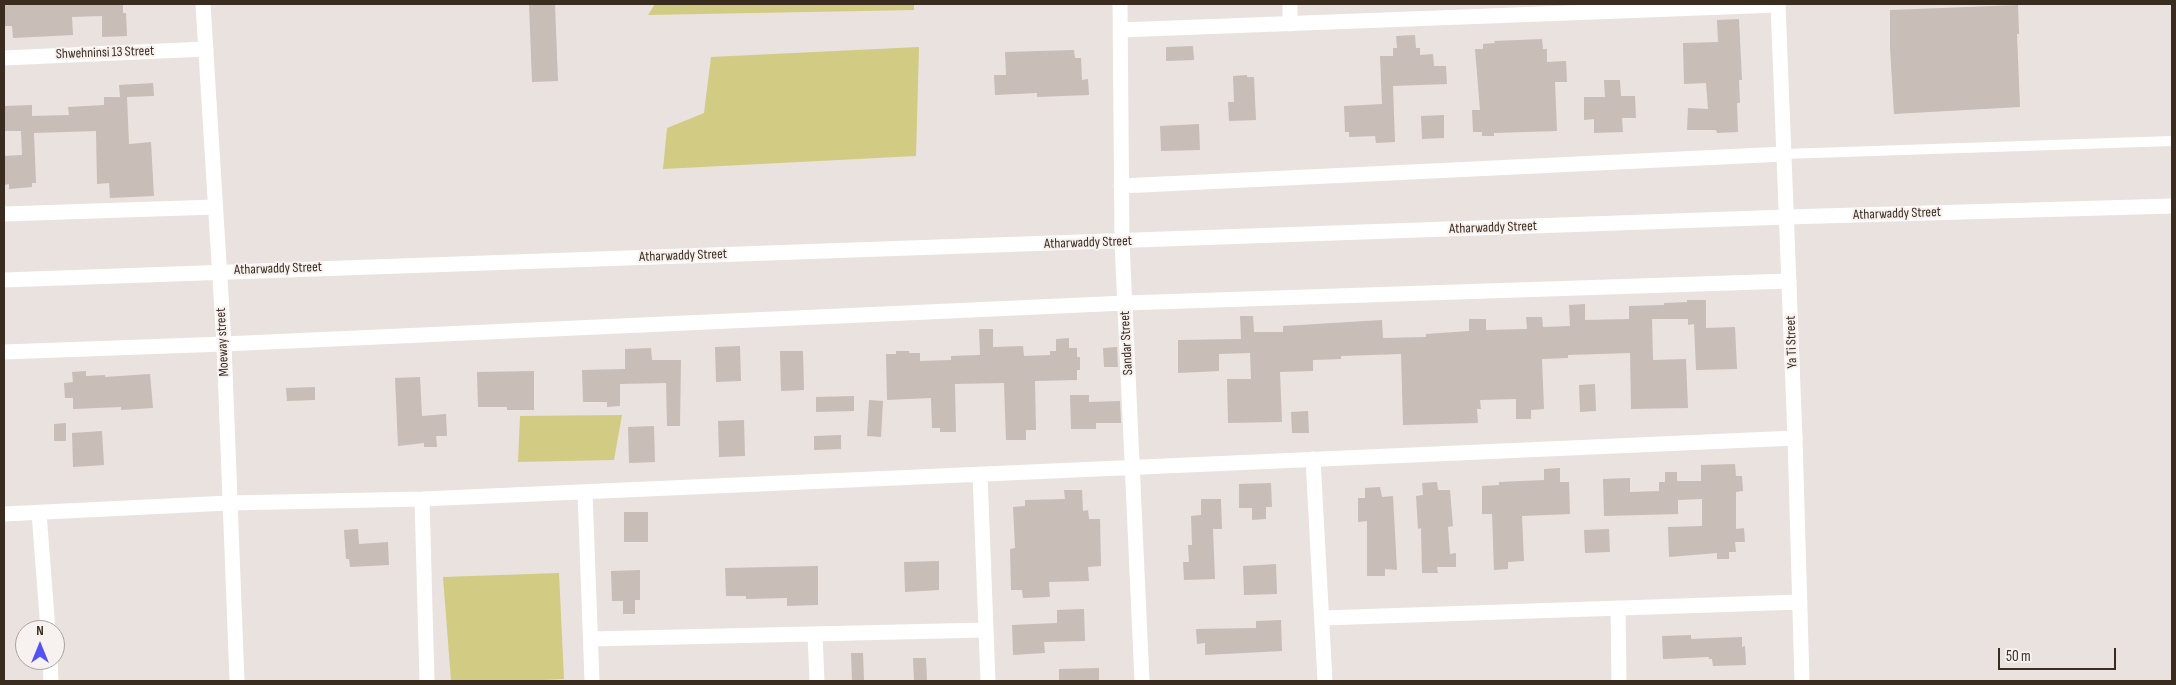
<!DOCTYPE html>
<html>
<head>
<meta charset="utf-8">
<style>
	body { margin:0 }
	#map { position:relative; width:2176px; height:685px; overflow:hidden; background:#eae2de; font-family:"Sofia Sans Condensed",sans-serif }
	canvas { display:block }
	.frame { position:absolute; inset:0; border:5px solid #3a2d1f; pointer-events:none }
	.north { position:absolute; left:15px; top:620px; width:50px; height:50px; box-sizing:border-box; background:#f7f1ef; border:1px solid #aba39c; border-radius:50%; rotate:0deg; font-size:14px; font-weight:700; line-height:20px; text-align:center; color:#3a2d1f }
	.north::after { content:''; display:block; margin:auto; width:18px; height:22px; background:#5352f5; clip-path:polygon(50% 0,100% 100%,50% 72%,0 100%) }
	.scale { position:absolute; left:1998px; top:648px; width:118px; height:22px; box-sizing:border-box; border:2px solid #3a2d1f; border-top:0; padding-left:6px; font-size:15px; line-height:18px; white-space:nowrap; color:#3a2d1f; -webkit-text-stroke:4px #f7f1ef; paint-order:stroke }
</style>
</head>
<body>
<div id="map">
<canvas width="2176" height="685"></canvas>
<div class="frame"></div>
<div class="north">N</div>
<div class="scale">50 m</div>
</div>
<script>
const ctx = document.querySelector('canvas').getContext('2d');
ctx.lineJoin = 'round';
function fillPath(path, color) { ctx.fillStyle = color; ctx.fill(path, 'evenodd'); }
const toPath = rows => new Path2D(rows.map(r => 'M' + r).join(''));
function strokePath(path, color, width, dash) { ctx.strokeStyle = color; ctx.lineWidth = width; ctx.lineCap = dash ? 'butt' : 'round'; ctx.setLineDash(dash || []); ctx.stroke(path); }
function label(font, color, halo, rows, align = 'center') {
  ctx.font = font + ' "Sofia Sans Condensed",sans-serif'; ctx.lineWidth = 4; ctx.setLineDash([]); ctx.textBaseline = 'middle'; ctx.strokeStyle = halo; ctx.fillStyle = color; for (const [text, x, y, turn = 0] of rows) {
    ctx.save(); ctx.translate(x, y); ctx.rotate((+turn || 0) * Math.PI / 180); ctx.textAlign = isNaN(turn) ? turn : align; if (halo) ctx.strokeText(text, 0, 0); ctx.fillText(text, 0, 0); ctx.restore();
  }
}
const water = toPath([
	[655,4,914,4,914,10,648,15],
	[919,47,916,156,663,169,667,128,704,113,711,57],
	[622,415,614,460,518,462,520,416],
	[559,573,564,679,526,681,451,681,443,577]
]);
const building = toPath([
	[4,4,123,4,123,13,126,13,127,36,102,37,102,16,72,17,73,35,13,38,12,26,4,26],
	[529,4,555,4,558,81,532,82],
	[2018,5,2019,34,2017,34,2020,107,1894,114,1890,48,1890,10],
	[1739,19,1742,80,1739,80,1740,103,1737,103,1738,132,1717,133,1716,130,1687,130,1688,108,1708,109,1706,83,1684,84,1683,43,1718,42,1717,20],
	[1415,35,1416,48,1420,48,1420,55,1433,54,1434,66,1446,66,1447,84,1393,86,1395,142,1376,143,1375,136,1349,137,1349,132,1345,132,1344,106,1382,104,1380,56,1393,56,1393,48,1397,48,1396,36],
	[1542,39,1543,49,1547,49,1547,62,1566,61,1567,82,1555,82,1557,131,1494,133,1494,136,1482,136,1482,132,1473,132,1472,110,1480,110,1475,49,1483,49,1483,44,1495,43,1494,41],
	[1193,46,1194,60,1166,61,1166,47],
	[1074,50,1075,58,1081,58,1082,80,1088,79,1089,95,1037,97,1037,93,995,95,994,75,1006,75,1005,52],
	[1247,75,1247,77,1254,77,1256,120,1229,121,1228,102,1234,102,1233,76],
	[1604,80,1620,80,1621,96,1635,96,1636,118,1622,118,1623,132,1594,133,1594,119,1584,120,1584,97,1605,97],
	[153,83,154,96,127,97,129,144,151,142,154,196,110,198,109,183,97,184,96,131,34,133,36,183,32,183,32,187,9,189,9,184,4,185,4,156,22,155,21,131,4,131,4,106,32,105,32,116,69,115,68,107,104,105,104,97,120,97,119,85],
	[1444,115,1444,138,1422,139,1421,116],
	[1199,124,1200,150,1161,151,1160,126],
	[1687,300,1706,300,1706,328,1735,327,1737,369,1696,370,1694,324,1688,325,1688,319,1652,319,1653,360,1686,359,1688,408,1631,409,1630,353,1568,355,1568,358,1542,359,1544,409,1531,410,1531,419,1516,419,1516,399,1480,400,1481,409,1477,409,1478,423,1403,425,1401,354,1341,356,1341,359,1313,360,1313,371,1280,372,1282,422,1228,423,1227,379,1251,379,1250,353,1219,354,1219,371,1178,373,1178,340,1241,339,1240,316,1253,316,1254,332,1283,332,1283,326,1382,320,1383,338,1426,337,1426,334,1469,331,1469,319,1486,319,1486,330,1527,329,1526,317,1542,317,1543,327,1570,326,1569,305,1585,304,1585,320,1629,319,1629,306,1664,305,1664,303,1687,302],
	[979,329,993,329,993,347,1023,346,1024,356,1050,355,1050,351,1056,351,1056,339,1069,338,1069,348,1077,348,1077,357,1080,357,1080,370,1077,370,1077,380,1035,381,1036,430,1026,430,1026,440,1006,440,1004,383,955,384,956,432,940,432,940,428,932,428,931,398,887,400,886,354,896,354,896,351,909,351,909,353,920,353,920,361,951,360,951,356,980,355],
	[740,346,741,381,716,382,715,347],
	[1117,347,1118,367,1104,367,1103,348],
	[651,348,652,360,681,360,680,426,667,426,666,383,620,384,620,406,607,407,607,402,583,402,582,370,625,369,625,349],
	[780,351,803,351,804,390,781,391],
	[86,371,86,376,105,375,105,377,150,374,153,408,121,410,121,407,73,409,73,398,65,398,64,383,73,382,72,372],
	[534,371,534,410,507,410,507,407,478,407,477,372],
	[420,377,422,416,446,414,447,436,436,436,437,447,424,447,424,443,398,446,395,378],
	[1595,384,1596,411,1580,412,1579,385],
	[315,387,315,400,287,401,286,388],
	[1070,395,1089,395,1089,402,1120,401,1121,423,1096,423,1096,429,1071,429],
	[854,396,854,411,816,412,816,397],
	[869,400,883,401,881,437,867,436],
	[1308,411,1309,433,1292,433,1291,412],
	[744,420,745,456,719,457,718,421],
	[66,423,66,441,54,441,54,424],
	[654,426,655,462,629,463,628,427],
	[102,431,104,465,73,467,72,433],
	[841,435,841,449,814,450,814,436],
	[1735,464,1736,476,1742,476,1743,491,1736,492,1736,529,1744,528,1745,542,1735,542,1736,552,1729,552,1729,559,1717,559,1717,553,1669,557,1668,527,1702,526,1702,499,1678,500,1678,514,1604,516,1603,479,1630,478,1630,492,1659,491,1659,482,1665,482,1665,472,1677,472,1677,481,1701,481,1701,465],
	[1560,468,1560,482,1569,482,1570,514,1522,516,1524,561,1508,562,1508,569,1494,570,1492,514,1482,514,1482,486,1499,485,1499,482,1544,480,1544,469],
	[1437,482,1438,490,1450,490,1453,526,1448,527,1450,554,1456,553,1456,567,1437,567,1438,573,1422,573,1421,528,1418,529,1416,496,1423,495,1422,483],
	[1271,483,1272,507,1266,507,1266,519,1252,520,1252,508,1239,508,1239,484],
	[1380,487,1382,497,1393,496,1397,570,1385,569,1385,576,1367,576,1367,521,1358,522,1358,498,1365,498,1365,488],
	[1064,490,1082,490,1083,511,1088,510,1089,519,1100,519,1101,566,1088,567,1089,581,1049,582,1050,597,1023,598,1022,590,1011,590,1010,549,1015,548,1013,507,1025,506,1025,500,1065,499],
	[1201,499,1221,499,1222,529,1213,529,1215,579,1184,580,1183,562,1189,562,1188,545,1192,545,1191,516,1201,515],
	[624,512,648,512,648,542,624,542],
	[358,529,359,544,388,542,389,565,350,567,349,559,346,559,344,530],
	[1609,529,1610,552,1585,553,1584,530],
	[939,561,939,590,905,592,904,562],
	[1276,564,1277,594,1244,595,1243,566],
	[818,566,818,605,787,606,787,598,746,599,746,596,726,596,725,568],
	[640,570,640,600,635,600,635,614,623,614,623,601,612,601,611,571],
	[1084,609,1085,641,1044,642,1045,653,1013,655,1012,625,1057,623,1057,610],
	[1281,620,1282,651,1205,655,1205,643,1197,644,1196,629,1256,628,1256,621],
	[1691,635,1691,639,1742,637,1742,647,1745,646,1746,665,1713,666,1712,659,1709,659,1709,657,1663,659,1662,636],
	[851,653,863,653,864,681,852,681],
	[913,658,926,658,927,681,914,681],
	[1099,668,1099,681,1059,681,1059,669]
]);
const lane = toPath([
	[1784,154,2172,141]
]);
const street = toPath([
	[1120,4,1122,242,1142,681],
	[1290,4,1290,24],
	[1120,30,1778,5],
	[4,58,206,49],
	[1121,186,1784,154],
	[4,214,215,207],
	[4,280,1787,217,2172,206],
	[4,352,224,344,1125,303,1789,281],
	[1313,459,1325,681],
	[980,474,988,681],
	[585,492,592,681],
	[422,499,427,681],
	[39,513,48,630],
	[4,514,229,503,422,499,1795,438],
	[1618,608,1619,681],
	[1323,618,1800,602],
	[815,634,817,681],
	[591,639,986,630],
	[50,660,51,681]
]);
const secondary = toPath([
	[203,4,224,344,237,681],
	[1778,4,1795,438,1802,681]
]);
const streetNames = [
	["Shwehninsi 13 Street",105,53,-2],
	["Atharwaddy Street",1897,214,-2],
	["Atharwaddy Street",1493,228,-2],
	["Atharwaddy Street",1088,243,-2],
	["Atharwaddy Street",683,256,-2],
	["Atharwaddy Street",278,269,-2],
	["Moeway street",223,342,-93],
	["Ya Ti Street",1792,342,-92],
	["Sandar Street",1127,343,-93]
];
fillPath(water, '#d1cb84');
fillPath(building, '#c8bdb7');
strokePath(lane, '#fff', 10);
strokePath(street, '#fff', 15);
strokePath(secondary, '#fff', 15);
label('14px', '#3a2d1f', '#f7f1ef', streetNames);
</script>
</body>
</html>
